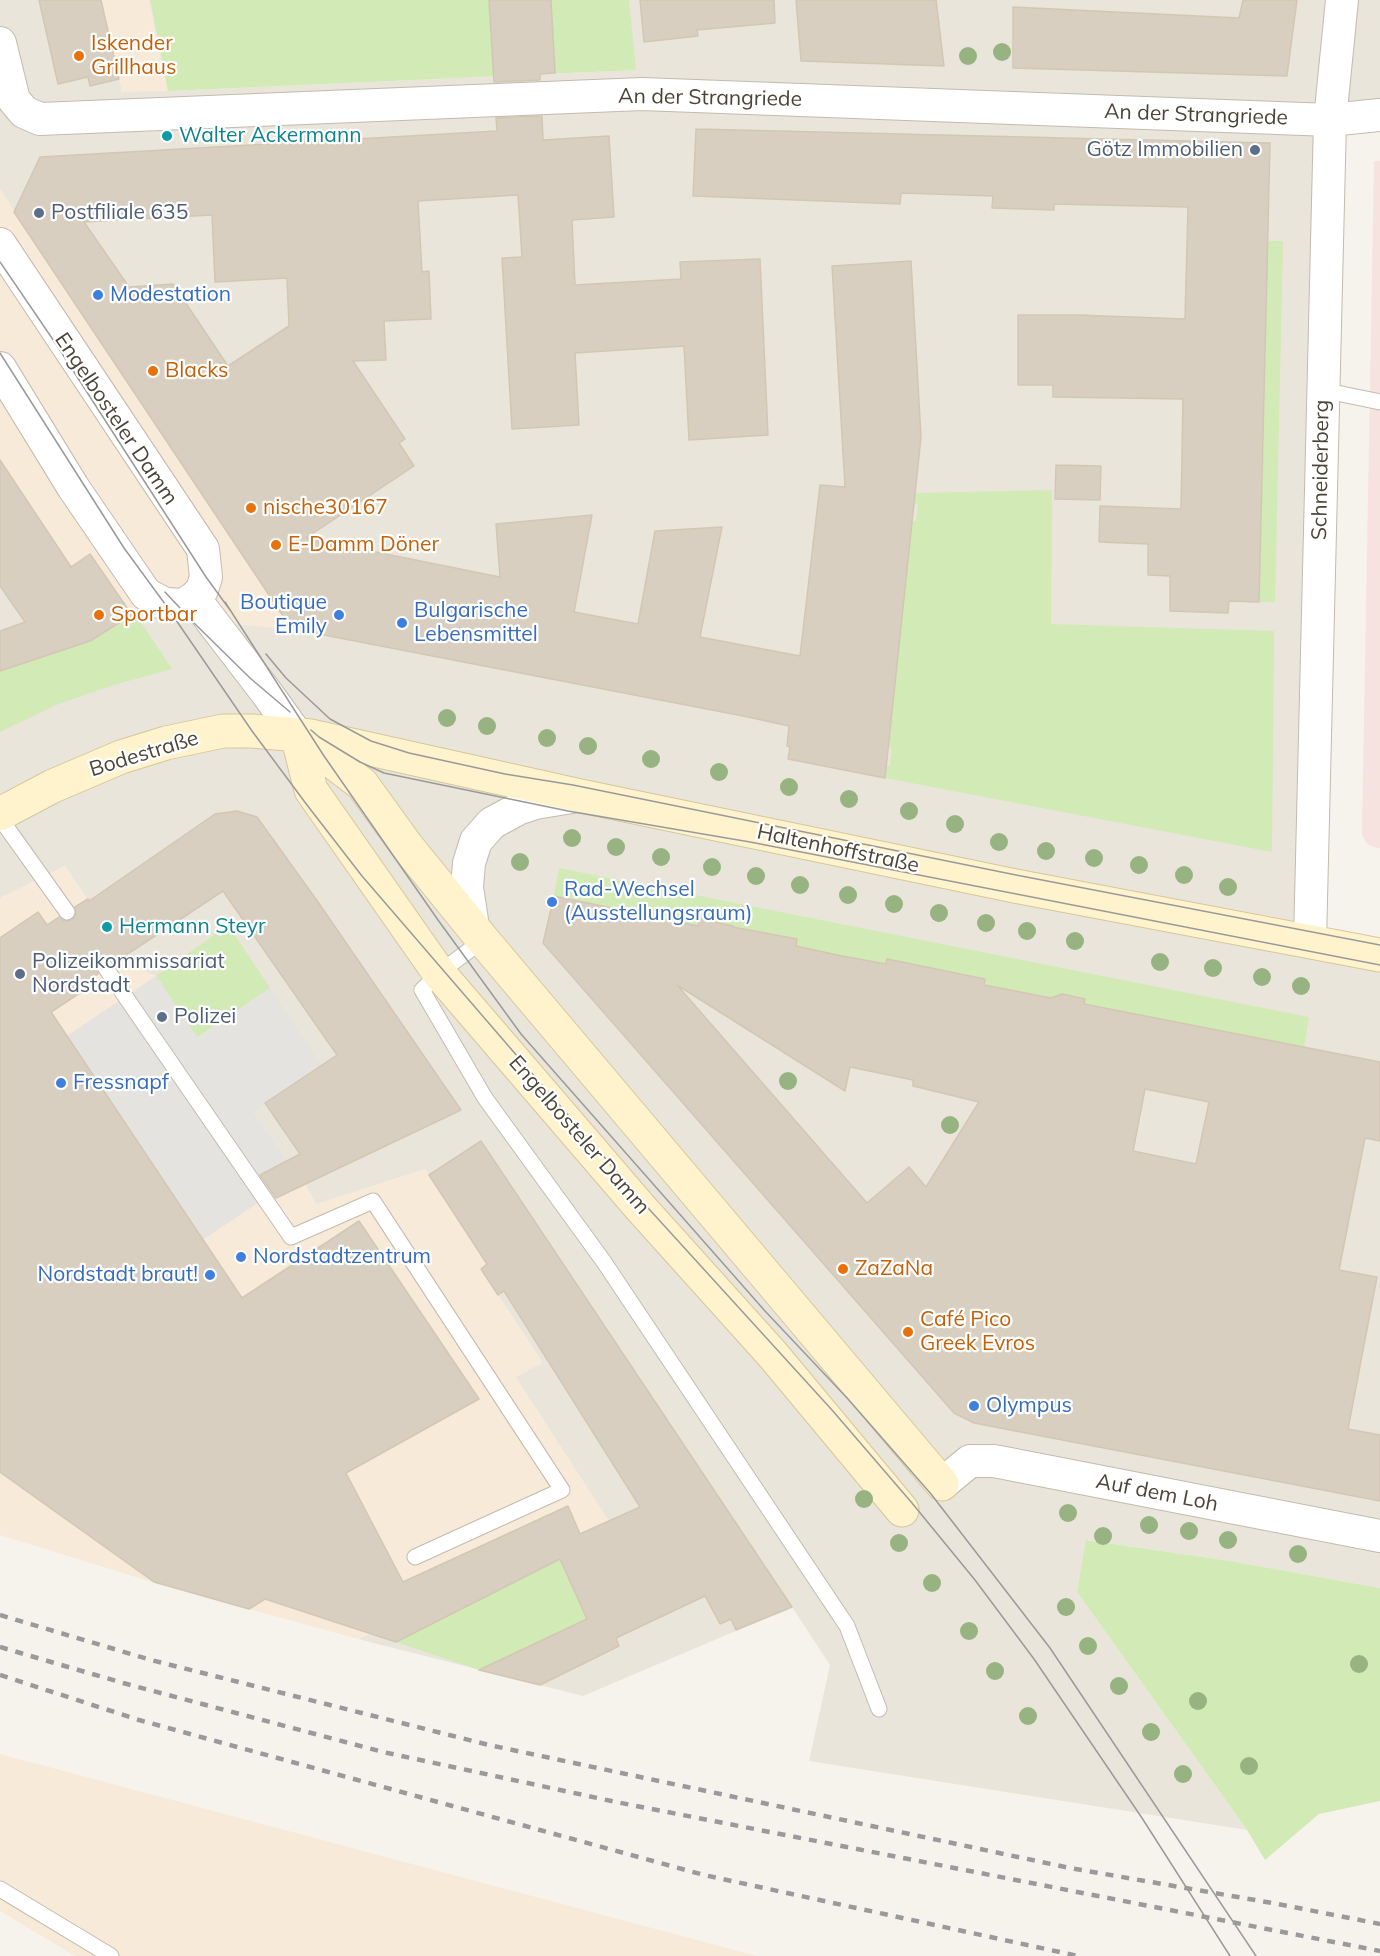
<!DOCTYPE html>
<html>
<head>
<meta charset="utf-8">
<style>
	body { margin:0 }
	canvas { display:block; background:#f6f3ec }
</style>
</head>
<body>
<canvas width="1380" height="1956"></canvas>
<script>
const ctx = document.querySelector('canvas').getContext('2d');
ctx.lineJoin = 'round';
function fillPath(path, color) { ctx.fillStyle = color; ctx.fill(path, 'evenodd'); }
const toPath = rows => new Path2D(rows.map(r => 'M' + r).join(''));
function strokePath(path, color, width, dash) { ctx.strokeStyle = color; ctx.lineWidth = width; ctx.lineCap = dash ? 'butt' : 'round'; ctx.setLineDash(dash || []); ctx.stroke(path); }
function label(font, color, halo, rows, align = 'center') {
  ctx.font = font + ' Mulish,sans-serif'; ctx.lineWidth = 4.5; ctx.setLineDash([]); ctx.textBaseline = 'middle'; ctx.strokeStyle = halo; ctx.fillStyle = color; for (const [text, x, y, turn = 0] of rows) {
    ctx.save(); ctx.translate(x, y); ctx.rotate((+turn || 0) * Math.PI / 180); ctx.textAlign = isNaN(turn) ? turn : align; if (halo) ctx.strokeText(text, 0, 0); ctx.fillText(text, 0, 0); ctx.restore();
  }
}
const residential = toPath([
	[0,0,150,0,168,91,635,70,629,0,1380,0,1380,115,1330,120,1310,932,1380,955,1380,1588,1230,1561,1087,1540,1077,1592,1247,1830,809,1761,830,1665,792,1607,583,1696,358,1639,560,1544,515,1377,542,1362,481,1269,487,1264,425,1169,316,1205,305,1184,298,1176,254,1112,322,1065,156,976,122,963,81,903,87,899,65,866,0,898]
]);
const commercial = toPath([
	[101,0,149,0,168,91,122,92],
	[0,189,205,499,287,622,298,630,131,615,90,554,71,566,18,487,0,493],
	[65,866,88,899,81,904,122,963,156,976,197,1037,270,988,313,1071,254,1112,298,1176,305,1184,316,1204,425,1169,487,1264,481,1269,542,1363,516,1377,609,1521,358,1639,155,1583,0,1535,0,898],
	[0,1754,757,1956,75,1956,0,1911]
]);
const medical = toPath([
	[1374,161,1380,161,1380,848,1377,848,1367,844,1362,835,1362,829]
]);
const green = toPath([
	[150,0,629,0,636,70,168,91],
	[1267,241,1283,241,1275,602,1259,602],
	[1052,490,1051,624,1274,631,1272,852,885,778,886,766,890,766,892,749,888,748,911,521,916,521,918,504,913,503,914,493],
	[136,615,172,669,117,684,87,694,56,705,0,732,0,671,90,641],
	[559,868,1309,1017,1304,1048,1084,1005,1084,998,1062,994,1057,996,1056,998,988,986,984,985,984,978,960,973,958,979,887,960,886,965,880,964,731,934,733,926,700,919,698,927,554,896],
	[228,925,270,988,197,1038,156,976],
	[1086,1540,1230,1561,1380,1588,1380,1801,1319,1814,1265,1860,1247,1830,1077,1592],
	[560,1559,579,1601,593,1616,479,1670,396,1642]
]);
const parking = toPath([
	[156,976,198,1038,270,988,322,1066,254,1112,298,1176,204,1239,67,1036]
]);
const building = toPath([
	[39,0,101,0,119,79,90,86,88,77,58,84,39,0],
	[489,0,551,0,555,73,540,74,540,80,494,82,489,0],
	[640,0,774,0,775,23,697,30,698,36,644,42,640,0],
	[796,0,936,0,944,66,801,61,796,0],
	[1243,0,1297,0,1287,76,1013,68,1013,7,1239,18,1243,0],
	[542,116,543,140,609,136,614,217,572,220,575,285,681,279,680,262,760,259,768,435,689,440,684,346,575,353,579,425,512,429,502,258,522,257,518,195,418,201,422,272,429,271,431,319,384,321,386,360,353,361,405,439,399,443,414,466,306,538,500,577,496,524,592,515,574,612,638,624,655,531,722,527,700,637,800,656,820,485,845,487,832,266,911,261,921,437,885,778,788,759,790,747,787,746,789,726,748,717,298,630,287,622,14,212,40,157,497,131,496,118,542,116],
	[212,215,215,282,287,278,289,326,228,366,173,284,129,287,84,222,212,215],
	[696,129,1270,143,1259,602,1229,601,1228,613,1170,611,1170,576,1148,575,1148,544,1099,542,1100,506,1181,509,1183,399,1053,397,1053,385,1018,385,1018,315,1077,315,1185,319,1188,207,1054,204,1054,210,992,208,993,196,901,193,900,204,693,196,696,129],
	[0,460,71,567,90,554,132,615,90,641,0,671,0,631,25,622,0,586,0,460],
	[1056,465,1101,466,1100,500,1055,499,1056,465],
	[237,811,257,817,318,902,461,1110,276,1198,260,1175,300,1154,265,1103,337,1055,223,891,114,963,109,958,99,959,95,967,98,974,86,982,89,987,51,1012,242,1298,359,1221,479,1399,346,1473,403,1582,568,1506,580,1534,640,1507,504,1291,498,1295,481,1269,487,1264,429,1175,481,1141,792,1607,736,1630,731,1619,720,1624,705,1596,616,1638,619,1646,540,1685,479,1670,587,1619,560,1559,396,1642,265,1599,249,1609,154,1582,0,1472,0,938,38,912,47,925,59,917,64,921,72,920,76,915,75,907,88,899,89,901,215,814,237,811],
	[554,896,698,926,700,919,733,926,733,927,797,939,796,946,842,956,886,964,887,959,985,979,984,985,1051,998,1062,994,1085,999,1084,1004,1380,1062,1380,1141,1365,1138,1339,1270,1377,1277,1348,1429,1380,1435,1380,1501,974,1423,954,1413,543,943,554,896],
	[677,985,845,1091,850,1067,913,1080,913,1086,979,1102,926,1187,909,1167,867,1203,677,985],
	[1145,1089,1209,1102,1196,1164,1133,1151,1145,1089]
]);
const lane = toPath([
	[1322,390,1380,402],
	[0,818,67,912],
	[483,940,443,970,422,990,485,1098,604,1262,847,1626,879,1709],
	[105,967,291,1237,373,1201,562,1490,415,1557],
	[0,1889,111,1956]
]);
const street = toPath([
	[0,43,14,100,24,112,40,119,642,94,1330,120,1380,115],
	[0,244,203,549,206,577,202,590,194,598,183,605,165,604,146,594,73,487,0,368],
	[194,598,266,692,297,735],
	[473,927,467,887,469,863,476,841,492,823,520,808,535,803,578,796],
	[1310,941,1330,120,1342,0],
	[942,1484,970,1461,994,1461,1380,1536]
]);
const secondary = toPath([
	[297,735,311,790,439,973,639,1206,773,1355,902,1510],
	[301,738,362,784,406,845,483,940,942,1484],
	[0,814,53,786,121,757,166,743,223,731,252,731,311,736,581,796,1015,886,1380,955]
]);
const tram = toPath([
	[0,262,56,344,206,577,230,610],
	[0,353,124,548,165,604,252,731,307,805,362,876,649,1209,832,1410,912,1503,975,1580,1034,1659,1142,1818,1230,1956],
	[165,592,193,622,250,678,290,712],
	[225,602,324,756,438,920,521,1034,765,1311,848,1399,931,1494,1050,1648,1256,1956],
	[266,654,286,678,330,719,371,741,409,753,505,774,573,785,1016,875,1380,945],
	[311,730,319,737,360,762,384,773,568,811,750,842,1380,965]
]);
const rail = toPath([
	[0,1615,151,1660,489,1745,1070,1868,1278,1904,1380,1924],
	[0,1647,123,1683,383,1752,616,1802,1380,1951],
	[0,1675,139,1720,704,1875,1078,1956]
]);
const trees = [
	[1002,52],
	[968,56],
	[447,718],
	[487,726],
	[547,738],
	[588,746],
	[651,759],
	[719,772],
	[789,787],
	[849,799],
	[909,811],
	[955,824],
	[572,838],
	[999,842],
	[616,847],
	[1046,851],
	[661,857],
	[1094,858],
	[520,862],
	[1139,865],
	[712,867],
	[1184,875],
	[756,876],
	[800,885],
	[1228,887],
	[848,895],
	[894,904],
	[939,913],
	[986,923],
	[1027,931],
	[1075,941],
	[1160,962],
	[1213,968],
	[1262,977],
	[1301,986],
	[788,1081],
	[950,1125],
	[864,1499],
	[1068,1513],
	[1149,1525],
	[1189,1531],
	[1103,1536],
	[1228,1540],
	[899,1543],
	[1298,1554],
	[932,1583],
	[1066,1607],
	[969,1631],
	[1088,1646],
	[1359,1664],
	[995,1671],
	[1119,1686],
	[1198,1701],
	[1028,1716],
	[1151,1732],
	[1249,1766],
	[1183,1774]
];
const markers = [
	[79,56,6,"#e8710a"],
	[167,136,6,"#0f9aa8"],
	[1255,150,6,"#5c6f8a"],
	[39,213,6,"#5c6f8a"],
	[98,295,6,"#3f7fe0"],
	[153,371,6,"#e8710a"],
	[251,508,6,"#e8710a"],
	[276,545,6,"#e8710a"],
	[99,615,6,"#e8710a"],
	[339,615,6,"#3f7fe0"],
	[402,623,6,"#3f7fe0"],
	[552,902,6,"#3f7fe0"],
	[107,927,6,"#0f9aa8"],
	[20,974,6,"#5c6f8a"],
	[162,1017,6,"#5c6f8a"],
	[61,1083,6,"#3f7fe0"],
	[241,1257,6,"#3f7fe0"],
	[843,1269,6,"#e8710a"],
	[210,1275,6,"#3f7fe0"],
	[908,1332,6,"#e8710a"],
	[974,1406,6,"#3f7fe0"]
];
const foodNames = [
	["Iskender",91,44],
	["Grillhaus",91,68],
	["Blacks",165,371],
	["nische30167",263,508],
	["E-Damm Döner",288,545],
	["Sportbar",111,615],
	["ZaZaNa",855,1269],
	["Café Pico",920,1320],
	["Greek Evros",920,1344]
];
const streetNames = [
	["An der Strangriede",710,98,1],
	["An der Strangriede",1196,115,2],
	["Engelbosteler Damm",116,419,56],
	["Schneiderberg",1321,470,-89],
	["Bodestraße",144,754,-17],
	["Haltenhoffstraße",838,849,12],
	["Engelbosteler Damm",579,1135,49],
	["Auf dem Loh",1157,1493,11]
];
const cultureNames = [
	["Walter Ackermann",179,136],
	["Hermann Steyr",119,927]
];
const serviceNames = [
	["Götz Immobilien",1243,150,"right"],
	["Postfiliale 635",51,213],
	["Polizeikommissariat",32,962],
	["Nordstadt",32,986],
	["Polizei",174,1017]
];
const shopNames = [
	["Modestation",110,295],
	["Boutique",327,603,"right"],
	["Emily",327,627,"right"],
	["Bulgarische",414,611],
	["Lebensmittel",414,635],
	["Rad-Wechsel",564,890],
	["(Ausstellungsraum)",564,914],
	["Fressnapf",73,1083],
	["Nordstadtzentrum",253,1257],
	["Nordstadt braut!",198,1275,"right"],
	["Olympus",986,1406]
];
fillPath(residential, '#eae5da');
fillPath(commercial, '#f7ead8');
fillPath(medical, '#f6e3e0');
fillPath(green, '#d2eab5');
fillPath(parking, '#e5e3e0');
fillPath(building, '#d8cfc1');
strokePath(building, '#d3c7b4', 1.5);
strokePath(lane, '#c2bbae', 17);
strokePath(street, '#c2bbae', 34);
strokePath(secondary, '#d6c79b', 35);
strokePath(lane, '#fff', 15);
strokePath(street, '#fff', 32);
strokePath(secondary, '#fff3cd', 33);
strokePath(tram, '#9a9a9a', 1.5);
strokePath(rail, '#9a9a9a', 4.5, [8, 8]);
ctx.fillStyle = '#97b381';
for (const [x, y] of trees) { ctx.beginPath(); ctx.arc(x, y, 9, 0, 2 * Math.PI); ctx.fill(); }
for (const [x, y, r, color] of markers) { const dot = new Path2D(); dot.arc(x, y, r, 0, 2 * Math.PI); ctx.fillStyle = color; ctx.fill(dot); strokePath(dot, '#fff', 2); }
label('21px', '#c56008', '#fff', foodNames, 'left');
label('21px', '#4b4439', '#fff', streetNames);
label('21px', '#0d838f', '#fff', cultureNames, 'left');
label('21px', '#4e5e75', '#fff', serviceNames, 'left');
label('21px', '#366cbe', '#fff', shopNames, 'left');
</script>
</body>
</html>
